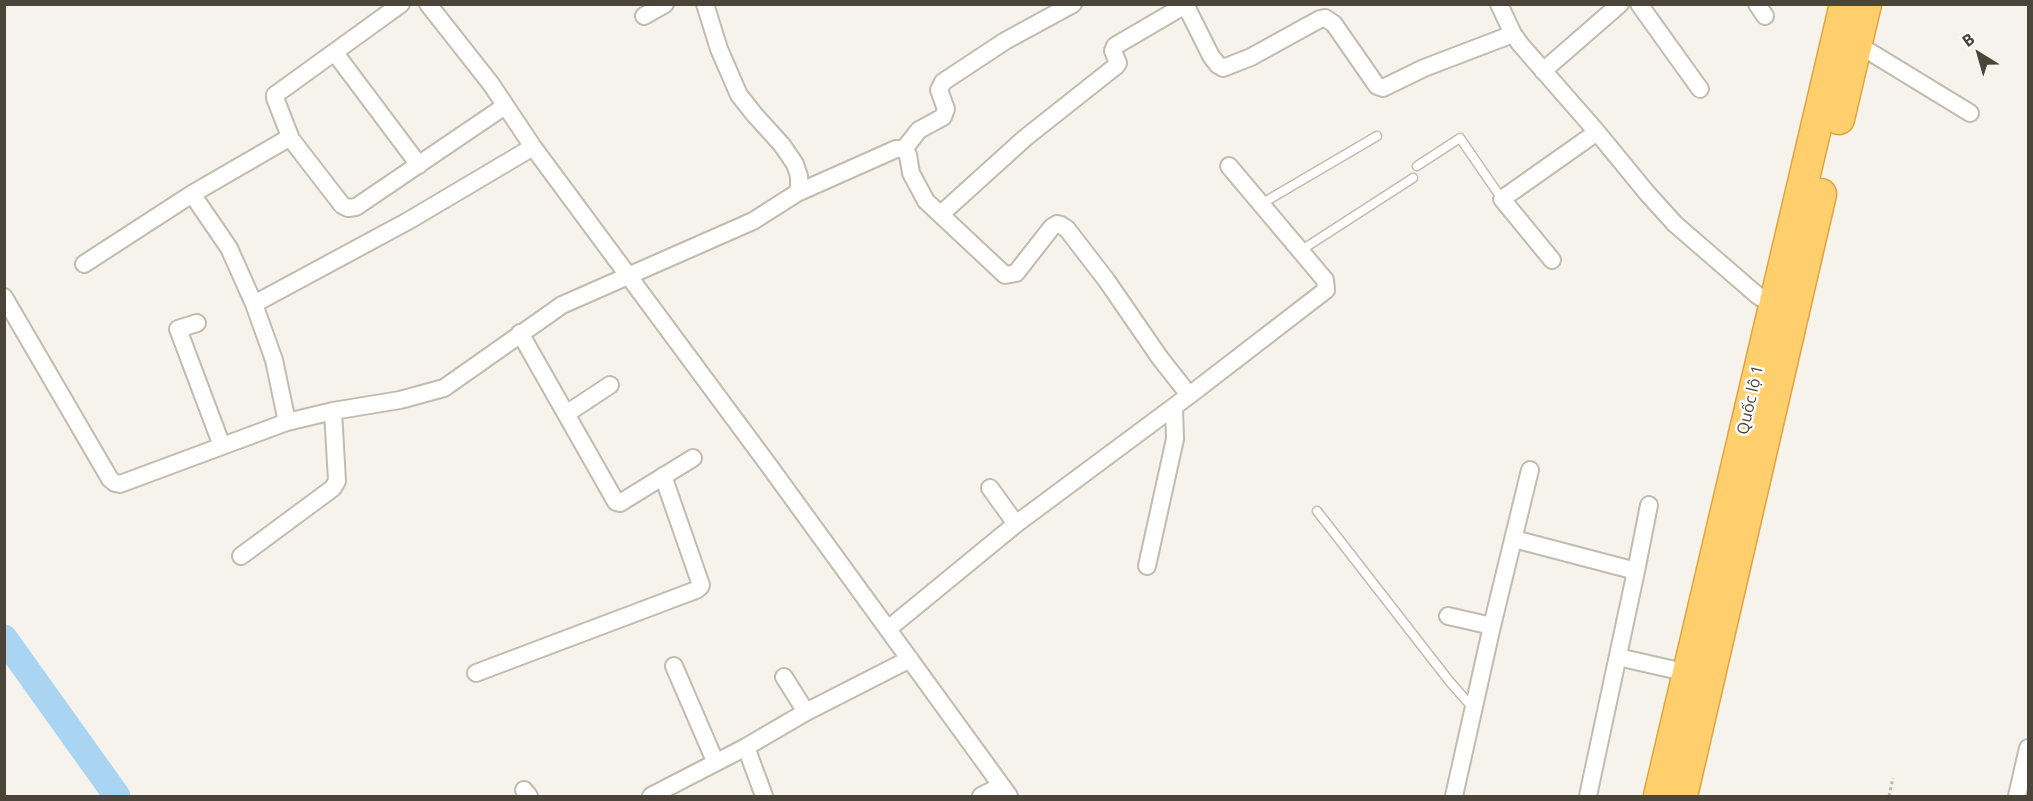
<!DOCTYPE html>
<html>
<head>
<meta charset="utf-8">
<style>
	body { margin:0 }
	#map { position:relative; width:2033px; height:801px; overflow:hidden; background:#f6f3ec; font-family:"Open Sans",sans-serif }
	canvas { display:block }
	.frame { position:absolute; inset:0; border:6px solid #4b4439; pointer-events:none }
	.north { position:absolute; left:1949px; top:24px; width:60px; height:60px; -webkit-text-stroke:4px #fff; paint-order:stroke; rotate:323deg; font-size:16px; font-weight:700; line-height:24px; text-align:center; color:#4b4439 }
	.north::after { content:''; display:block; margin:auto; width:21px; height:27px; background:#4b4439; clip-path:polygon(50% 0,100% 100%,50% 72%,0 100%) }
</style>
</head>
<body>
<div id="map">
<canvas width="2033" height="801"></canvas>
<div class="frame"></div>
<div class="north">B</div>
</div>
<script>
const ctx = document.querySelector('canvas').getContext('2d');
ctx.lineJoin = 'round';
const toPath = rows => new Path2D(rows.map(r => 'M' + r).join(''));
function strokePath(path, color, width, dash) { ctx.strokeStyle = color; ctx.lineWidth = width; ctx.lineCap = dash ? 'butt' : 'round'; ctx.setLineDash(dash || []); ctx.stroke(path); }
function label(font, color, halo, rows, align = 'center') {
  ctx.font = font + ' "Open Sans",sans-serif'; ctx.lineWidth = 5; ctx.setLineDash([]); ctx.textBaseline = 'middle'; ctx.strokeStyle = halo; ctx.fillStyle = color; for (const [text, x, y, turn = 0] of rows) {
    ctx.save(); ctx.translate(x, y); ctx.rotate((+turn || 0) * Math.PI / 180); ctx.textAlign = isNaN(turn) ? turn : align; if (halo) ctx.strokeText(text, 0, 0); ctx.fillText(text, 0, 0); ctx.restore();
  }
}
const river = toPath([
	[4,638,117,796]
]);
const path = toPath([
	[1889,796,1893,778]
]);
const lane = toPath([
	[1417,166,1460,138,1502,199],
	[1261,204,1377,136],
	[1300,251,1413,178],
	[1317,511,1450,682,1473,708]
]);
const street = toPath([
	[428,4,491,84,533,147,770,467,1009,796],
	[1185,4,1211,56,1218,65,1223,68,1251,57,1320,19,1325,18,1334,24,1377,86,1383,88,1424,68,1513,34],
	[1499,4,1513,34,1521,45,1597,132,1647,193,1675,224,1757,295,1774,306],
	[1639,4,1700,89],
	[1757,4,1765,16],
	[644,16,665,4],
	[1857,44,1970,113],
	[335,53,419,165],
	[1543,71,1620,4],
	[291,139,275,98,275,95,401,4],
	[904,149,919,130,943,117,946,109,939,90,943,82,1005,41,1073,4],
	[797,193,896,149,904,149,908,155,911,173,926,201,1005,275,1016,273,1052,227,1057,224,1061,225,1067,229,1107,281,1160,358,1186,391,1191,394],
	[192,194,229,248,254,304,274,360,287,422],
	[941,214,1025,138,1116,66,1118,63,1113,51,1115,46,1185,5],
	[1552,260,1502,199,1597,132],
	[84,264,192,194,287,139,291,139,342,205,348,208,356,207,505,106],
	[4,297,110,479,115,483,120,484,287,422,333,411,400,400,444,388,562,305,753,221,797,193,799,187,799,176,795,164,782,145,754,114,739,95,719,49,705,4],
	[254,304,408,221,533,147],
	[197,323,178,329,222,446],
	[520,333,616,502,620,503,693,458],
	[566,414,610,385],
	[990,488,1016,524],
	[1514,539,1636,571,1588,796],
	[241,556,333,488,337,481,333,411],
	[1147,566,1175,439,1174,407],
	[1636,571,1649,505],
	[1448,616,1492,626],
	[888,629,1016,524,1191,394,1326,290,1325,280,1229,166],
	[1618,657,1688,673],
	[674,666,715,761],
	[476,673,696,590,700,587,701,585,663,476],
	[784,677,806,712],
	[746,747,764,796],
	[524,790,529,796],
	[651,796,746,747,806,712,910,659],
	[981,796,1001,786],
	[1454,796,1492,626,1530,470],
	[2017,796,2028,748]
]);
const highway = toPath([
	[1839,119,1866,4],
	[1659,796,1845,4],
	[1682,796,1821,194]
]);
const streetNames = [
	["Quốc lộ 1",1751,400,-77]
];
strokePath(river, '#a9d4f2', 27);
strokePath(lane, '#c2bbae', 11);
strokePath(street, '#c2bbae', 20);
strokePath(highway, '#e0a43c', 33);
strokePath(path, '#c4b79f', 3, [3, 3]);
strokePath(lane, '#fff', 8);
strokePath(street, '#fff', 16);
strokePath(highway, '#ffcf6e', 30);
label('16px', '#4b4439', '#fff', streetNames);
</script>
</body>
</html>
